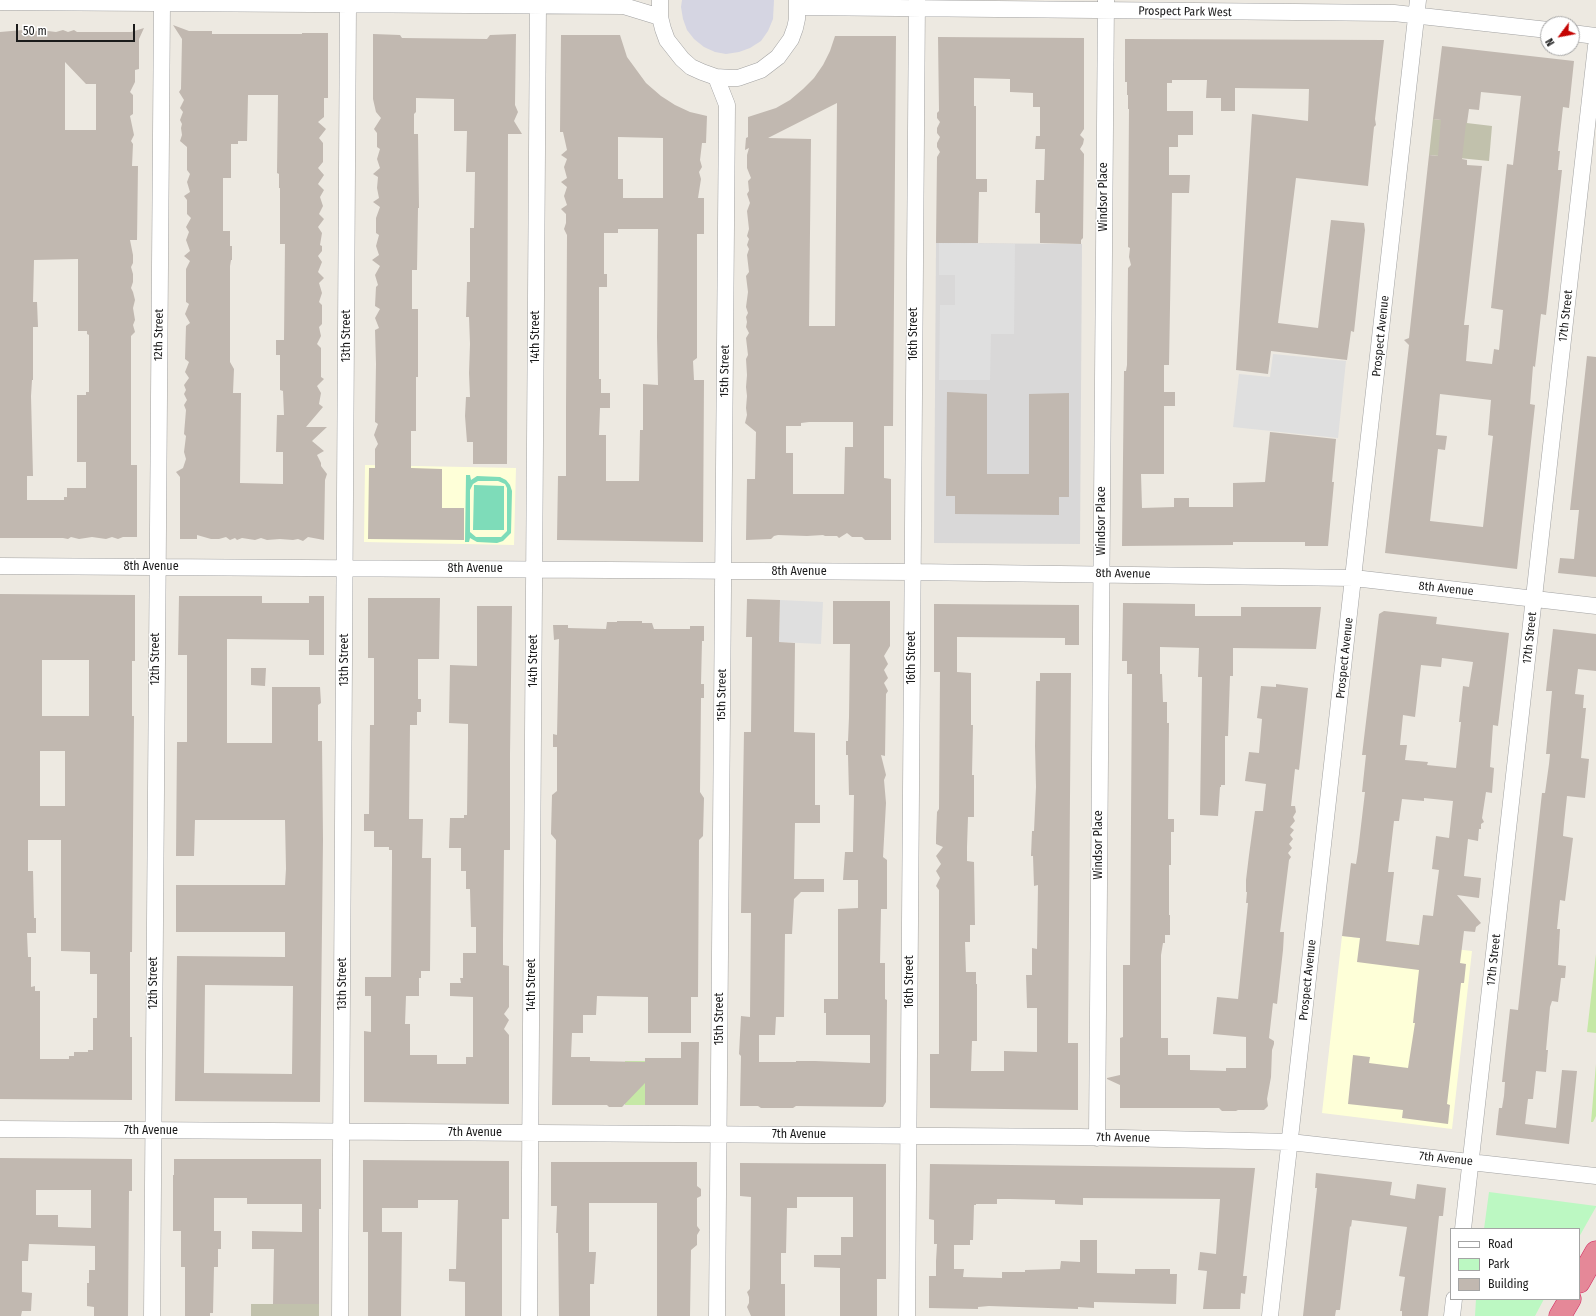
<!DOCTYPE html>
<html>
<head>
<meta charset="utf-8">
<style>
	body { margin:0 }
	#map { position:relative; width:1596px; height:1316px; overflow:hidden; background:#ede9e1; font-family:"Fira Sans Condensed",sans-serif }
	canvas { display:block }
	.legend { position:absolute; left:1450px; top:1228px; width:130px; height:72px; box-sizing:border-box; background:#fff; border:1px solid #a4a4a4; margin:0; padding:5px 7px; list-style:none; font-size:12px; color:#1b1b1b }
	.legend li { display:flex; align-items:center; gap:8px; height:20px }
	.legend b { width:20px; border:1px solid #a4a4a4 }
	.north { position:absolute; left:1540px; top:16px; width:40px; height:40px; box-sizing:border-box; background:#fff; border:1px solid #a4a4a4; border-radius:50%; rotate:238deg; font-size:11px; font-weight:700; line-height:16px; text-align:center; color:#1b1b1b }
	.north::after { content:''; display:block; margin:auto; width:14px; height:18px; background:#c40402; clip-path:polygon(50% 0,100% 100%,50% 72%,0 100%) }
	.scale { position:absolute; left:16px; top:24px; width:119px; height:18px; box-sizing:border-box; border:2px solid #1b1b1b; border-top:0; padding-left:5px; font-size:12px; line-height:14px; white-space:nowrap; color:#1b1b1b; -webkit-text-stroke:3px #fff; paint-order:stroke }
</style>
</head>
<body>
<div id="map">
<canvas width="1596" height="1316"></canvas>
<ul class="legend">
<li><b style="height:5px;background:#fff"></b>Road</li>
<li><b style="height:11px;background:#bcf8c2"></b>Park</li>
<li><b style="height:11px;background:#c1b8b0"></b>Building</li>
</ul>
<div class="north">N</div>
<div class="scale">50 m</div>
</div>
<script>
const ctx = document.querySelector('canvas').getContext('2d');
ctx.lineJoin = 'round';
function fillPath(path, color) { ctx.fillStyle = color; ctx.fill(path, 'evenodd'); }
const toPath = rows => new Path2D(rows.map(r => 'M' + r).join(''));
function strokePath(path, color, width, dash) { ctx.strokeStyle = color; ctx.lineWidth = width; ctx.lineCap = dash ? 'butt' : 'round'; ctx.setLineDash(dash || []); ctx.stroke(path); }
function label(font, color, halo, rows, align = 'center') {
  ctx.font = font + ' "Fira Sans Condensed",sans-serif'; ctx.lineWidth = 3; ctx.setLineDash([]); ctx.textBaseline = 'middle'; ctx.strokeStyle = halo; ctx.fillStyle = color; for (const [text, x, y, turn = 0] of rows) {
    ctx.save(); ctx.translate(x, y); ctx.rotate((+turn || 0) * Math.PI / 180); ctx.textAlign = isNaN(turn) ? turn : align; if (halo) ctx.strokeText(text, 0, 0); ctx.fillText(text, 0, 0); ctx.restore();
  }
}
const residential = toPath([
	[936,243,1082,244,1080,544,934,543]
]);
const education = toPath([
	[365,465,516,468,514,545,364,542],
	[1342,936,1472,951,1452,1129,1322,1113]
]);
const construction = toPath([
	[1433,119,1492,126,1489,161,1429,155],
	[251,1304,319,1304,319,1316,251,1316]
]);
const grass = toPath([
	[1596,954,1596,1033,1587,1032],
	[625,1061,645,1061,645,1105,625,1105],
	[1596,1064,1596,1116,1593,1122,1591,1122]
]);
const park = toPath([
	[1489,1192,1596,1206,1596,1207,1579,1237,1579,1229,1484,1229],
	[1476,1299,1544,1299,1535,1316,1475,1316]
]);
const pitch = toPath([
	[466,475,470,475,471,480,477,476,500,477,506,480,510,485,512,491,511,533,503,541,497,543,477,542,470,538,469,542,465,542],
	[478,481,498,481,505,484,507,488,507,531,501,537,476,537,470,532,470,490,473,484],
	[474,485,504,486,504,530,473,530]
]);
const parking = toPath([
	[939,243,1015,244,1014,334,991,334,990,380,939,380,940,305,955,305,955,275,939,275],
	[1273,354,1346,361,1338,438,1233,427,1239,374,1270,377],
	[780,600,823,602,821,644,779,642]
]);
const plaza = toPath([
	[682,0,774,0,773,19,768,31,761,41,750,48,739,52,726,54,715,52,704,47,694,39,687,30,683,19,681,7]
]);
const building = toPath([
	[173,25,189,31,212,31,212,34,302,34,302,33,328,33,328,98,324,98,324,117,318,122,326,129,319,138,323,143,323,162,318,168,324,175,318,184,324,190,320,197,323,206,319,214,324,219,318,227,322,233,320,245,322,246,322,251,318,256,322,262,318,272,324,278,319,283,322,293,319,302,322,305,322,324,319,327,321,336,317,344,321,348,321,377,324,379,317,386,321,393,319,404,323,407,306,427,327,427,312,441,324,451,317,455,321,463,321,466,327,474,325,480,324,540,308,537,303,541,298,539,293,540,280,539,267,540,261,538,255,540,242,538,237,540,235,538,230,540,226,537,219,539,211,539,197,535,197,539,180,539,180,477,176,472,183,468,186,459,184,452,186,436,184,434,186,410,184,405,187,400,184,394,186,390,184,385,189,378,185,372,189,362,185,359,186,326,190,323,185,314,189,304,186,302,186,269,190,261,184,256,190,251,186,240,189,232,186,227,191,218,187,214,187,200,184,196,190,192,187,182,190,174,187,170,187,147,180,141,182,135,181,128,182,124,180,120,183,112,180,108,184,100,179,92,181,89,182,39],
	[248,95,278,95,277,173,279,174,279,188,280,188,280,244,285,244,284,340,276,340,276,355,280,355,280,390,283,391,284,415,277,415,276,452,283,452,283,484,240,483,241,393,233,393,234,369,230,362,230,266,231,260,232,260,232,246,230,246,230,231,223,231,223,178,231,178,231,144,238,144,238,141,247,141],
	[144,28,139,39,139,69,135,70,135,82,130,92,133,95,133,114,130,116,134,135,131,141,133,144,132,166,138,166,137,240,130,240,133,255,133,263,131,267,133,274,133,282,131,288,133,292,135,300,133,308,135,320,133,325,135,332,131,336,131,465,137,465,137,537,123,537,118,539,112,537,106,539,92,537,79,539,71,537,68,539,63,538,0,538,0,32,23,30,30,33,40,30,56,32,63,30,68,32,74,30,77,32,131,32],
	[65,62,86,84,96,84,96,130,65,130],
	[78,259,78,331,87,331,87,334,89,335,89,392,86,392,86,395,77,395,77,462,86,462,86,488,67,488,67,497,64,497,64,500,27,500,27,476,33,476,31,396,32,380,33,380,33,327,38,327,37,302,33,302,34,260],
	[373,34,400,35,402,38,487,39,490,35,516,34,515,105,518,112,514,121,522,134,508,134,507,464,473,464,473,442,467,442,465,416,466,397,470,397,469,373,470,344,469,317,466,317,467,282,470,282,470,228,474,228,475,172,466,172,467,131,454,131,454,99,416,98,416,112,414,114,414,134,418,134,419,208,418,208,417,270,412,270,412,309,418,309,418,377,416,377,416,431,411,431,411,468,442,469,442,508,464,508,464,540,368,539,369,468,375,468,375,449,378,444,374,435,378,424,375,422,376,364,375,330,379,328,375,318,380,309,375,306,376,287,378,285,375,275,380,266,372,260,379,255,376,246,379,235,376,233,376,218,380,207,373,202,379,198,377,188,378,177,373,174,380,168,377,159,380,149,377,147,377,133,374,129,381,118,376,112,373,99],
	[561,35,620,35,627,57,646,83,661,96,675,105,690,112,707,116,706,143,702,143,700,160,702,167,699,172,701,179,698,198,704,198,704,234,697,234,697,358,693,361,694,380,704,380,703,542,557,540,558,476,566,476,566,408,567,235,564,229,566,223,566,214,561,209,567,205,564,196,567,187,561,182,567,178,564,167,567,159,561,155,567,150,563,132,560,132],
	[618,137,663,138,663,198,623,198,623,179,618,179],
	[618,229,658,229,657,337,658,385,643,384,643,430,640,430,639,481,606,481,606,435,599,435,600,408,610,408,610,393,601,393,601,379,599,379,599,287,607,287,607,274,604,274,604,233,618,233],
	[835,36,896,36,893,426,884,426,884,478,891,479,891,540,865,540,862,537,852,537,847,533,839,538,837,536,825,536,823,535,807,536,778,535,774,536,771,539,746,540,747,479,755,479,756,432,745,423,747,415,746,408,747,396,746,387,747,375,746,359,748,355,746,338,749,333,746,327,747,322,746,317,748,313,746,307,748,292,746,276,749,272,747,255,749,249,747,245,749,239,747,236,749,229,747,211,750,203,747,194,749,191,748,181,751,178,747,168,747,155,749,148,745,150,746,138,748,137,748,117,776,108,790,100,803,89,814,78,823,65,830,51],
	[837,103,835,326,809,326,811,139,768,138],
	[809,422,853,422,853,447,845,447,844,494,793,494,793,453,786,453,786,426,801,426,801,423],
	[938,37,1084,38,1084,129,1080,135,1084,139,1083,144,1080,149,1084,154,1083,238,1081,240,1081,244,1040,243,1040,213,1035,213,1036,180,1044,180,1045,149,1035,149,1036,136,1040,136,1040,107,1033,107,1033,93,1010,92,1010,79,974,78,974,106,976,106,976,179,987,179,987,192,979,192,978,243,936,243,937,157,940,152,937,147,937,143,940,137,937,133,937,128,940,122,937,118,937,113,939,111],
	[1125,39,1384,40,1375,119,1376,125,1374,127,1368,186,1296,178,1278,323,1318,328,1331,220,1364,223,1365,230,1354,332,1351,331,1347,360,1271,351,1268,374,1236,370,1252,114,1308,121,1309,89,1235,88,1235,111,1221,111,1221,98,1206,98,1207,80,1172,80,1172,83,1167,83,1167,111,1193,111,1193,135,1178,135,1178,147,1169,147,1169,175,1190,175,1189,193,1172,193,1169,365,1164,365,1164,392,1175,392,1175,406,1164,406,1164,474,1141,474,1142,508,1174,507,1174,498,1189,498,1189,507,1233,507,1233,483,1265,482,1270,432,1336,439,1332,482,1334,482,1328,546,1305,546,1305,542,1233,542,1233,545,1122,546,1124,371,1126,371,1127,365,1128,268,1131,265,1129,257,1130,248,1128,247,1129,109,1128,109,1128,95,1127,95,1127,82,1125,82],
	[1442,46,1574,61,1569,108,1563,107,1558,151,1560,151,1558,170,1562,170,1546,315,1541,314,1535,367,1533,366,1530,404,1535,405,1517,569,1385,553,1409,345,1404,340,1409,338,1429,155,1438,156,1441,120,1433,119],
	[1481,92,1521,96,1513,165,1507,164,1491,308,1503,310,1499,350,1494,349,1492,364,1466,361,1469,325,1464,325,1482,166,1467,165,1467,160,1462,159,1466,123,1467,123,1469,109,1479,110],
	[1440,394,1491,400,1488,435,1493,436,1483,527,1430,521,1438,449,1445,450,1447,436,1436,435],
	[1587,356,1596,357,1596,577,1558,573,1560,558,1574,559,1579,510,1570,510],
	[947,392,987,394,987,474,1029,474,1029,394,1069,393,1069,497,1059,497,1059,515,955,514,955,496,946,496],
	[0,594,135,595,135,661,132,661,132,716,134,716,132,952,130,952,130,1037,132,1037,132,1100,0,1099],
	[42,660,89,660,89,716,42,716],
	[40,751,65,751,65,806,40,806],
	[28,840,61,840,61,951,90,952,90,974,97,974,97,1018,93,1018,93,1050,88,1050,88,1052,74,1052,74,1056,69,1056,69,1059,40,1059,40,991,35,991,35,986,31,987,31,957,28,957,27,933,36,933,36,918,34,918,33,871,28,871],
	[179,596,262,596,262,603,309,603,309,596,324,596,324,655,309,655,309,640,227,639,227,743,272,743,272,687,320,687,321,703,318,705,318,741,322,741,323,840,320,1102,175,1101,177,956,285,957,285,932,176,932,176,885,285,885,286,869,285,820,195,820,194,856,176,856,177,742,187,742,187,655,178,655],
	[205,985,293,986,292,1074,204,1073],
	[368,598,440,598,439,659,418,659,418,699,421,699,421,712,417,712,417,725,410,725,409,819,423,819,422,858,431,858,430,971,421,971,421,978,419,978,419,996,406,996,405,1024,410,1024,410,1055,437,1055,437,1064,466,1064,466,1057,473,1057,473,997,450,996,450,983,461,983,460,978,463,978,463,953,476,953,476,927,471,927,470,889,466,889,466,871,461,871,461,848,449,848,450,818,464,818,464,815,467,815,468,738,468,724,449,723,450,665,477,666,477,606,512,606,510,754,510,850,504,850,503,940,503,965,509,966,509,1007,504,1014,509,1020,504,1029,509,1035,509,1104,364,1102,364,1031,371,1032,371,996,365,996,365,977,391,977,392,863,392,850,389,850,389,847,374,847,374,831,364,831,364,814,369,814,370,725,374,725,374,658,368,658],
	[747,599,780,600,779,642,795,643,794,732,815,733,815,805,820,805,820,823,795,823,794,879,824,879,824,892,801,892,794,899,792,934,785,934,784,1017,776,1017,775,1035,759,1035,759,1062,796,1062,796,1061,815,1061,870,1063,870,1035,826,1035,826,1013,824,1013,824,999,838,999,838,909,858,908,858,880,843,880,845,852,853,852,854,795,849,795,848,755,846,755,846,741,848,741,849,717,850,644,833,644,833,601,890,601,890,646,884,656,888,664,884,670,888,678,884,683,888,691,886,694,885,756,881,755,886,775,884,780,886,803,883,857,887,860,887,909,881,909,880,963,885,963,885,999,887,1000,886,1102,883,1107,796,1106,793,1108,761,1108,758,1106,740,1106,741,1056,739,1054,741,1016,750,1017,751,913,741,913,744,732,751,732,752,637,746,637],
	[1123,603,1195,604,1195,616,1241,616,1241,607,1321,607,1316,649,1233,648,1233,676,1230,676,1228,736,1225,736,1225,785,1221,785,1221,787,1220,787,1218,816,1200,815,1202,677,1198,677,1199,648,1160,647,1160,674,1162,674,1163,702,1167,702,1167,723,1169,723,1168,819,1174,819,1174,832,1171,832,1171,865,1169,865,1169,915,1170,915,1170,935,1165,935,1165,943,1163,943,1161,955,1161,1038,1168,1038,1168,1055,1190,1055,1190,1070,1226,1071,1226,1068,1246,1068,1246,1037,1213,1034,1217,997,1238,999,1248,903,1246,903,1247,892,1246,892,1246,880,1249,855,1255,811,1263,811,1266,784,1245,781,1249,752,1259,753,1262,719,1257,718,1261,686,1276,687,1276,684,1308,688,1299,770,1295,769,1291,806,1295,806,1296,812,1293,817,1295,821,1290,827,1294,830,1290,835,1293,839,1289,844,1292,848,1288,853,1291,857,1289,860,1280,932,1284,932,1283,950,1277,1004,1273,1003,1269,1038,1274,1041,1274,1044,1272,1050,1271,1077,1267,1099,1268,1106,1264,1110,1238,1110,1236,1111,1222,1111,1219,1108,1120,1108,1120,1085,1107,1079,1107,1078,1120,1075,1120,1038,1123,1037,1123,965,1130,965,1132,674,1127,674,1127,661,1122,661],
	[934,604,1079,605,1079,645,1065,645,1065,638,957,637,957,672,971,673,971,725,973,725,972,775,974,775,974,817,968,817,967,847,967,861,974,862,975,925,970,925,970,942,965,942,966,972,976,972,976,984,977,984,977,1041,972,1041,971,1071,1004,1071,1004,1051,1037,1052,1037,1008,1027,1008,1026,975,1032,975,1032,948,1037,949,1038,885,1034,886,1033,856,1031,856,1032,831,1034,831,1036,787,1035,746,1036,681,1040,681,1040,673,1071,673,1068,1043,1078,1043,1078,1110,930,1108,930,1054,939,1054,939,890,936,886,940,878,936,871,941,864,936,856,943,847,936,844,936,838,937,812,939,809,940,672,934,672],
	[1384,611,1437,617,1436,624,1509,633,1498,726,1493,725,1490,767,1494,768,1492,793,1486,792,1482,818,1484,822,1481,824,1481,829,1479,829,1478,841,1468,839,1464,876,1481,878,1479,898,1457,895,1481,923,1476,927,1475,932,1464,931,1460,963,1466,964,1464,983,1461,983,1447,1104,1450,1105,1448,1124,1402,1118,1403,1110,1348,1104,1353,1055,1370,1057,1369,1063,1408,1068,1415,1023,1413,1023,1419,970,1357,962,1360,938,1342,936,1351,863,1356,864,1358,851,1365,792,1362,792,1366,755,1362,755,1379,614],
	[1442,658,1473,662,1469,687,1463,686,1459,722,1461,722,1456,768,1427,765,1428,762,1405,760,1407,745,1400,745,1403,715,1415,717,1421,665,1441,667],
	[1424,798,1453,801,1449,838,1436,836,1432,869,1439,870,1433,916,1423,915,1419,945,1386,941,1394,872,1388,872,1394,821,1399,821,1402,799,1424,801],
	[617,621,642,621,642,623,652,623,654,629,690,629,690,626,704,626,704,641,702,641,701,684,704,684,704,698,701,698,700,792,704,798,703,836,699,840,698,997,691,997,691,1033,648,1033,648,997,597,996,596,1015,583,1015,583,1033,572,1033,571,1057,590,1057,590,1061,645,1062,645,1058,681,1058,681,1042,699,1042,698,1105,645,1105,645,1083,622,1107,609,1107,607,1105,552,1105,556,840,551,834,552,795,557,791,557,747,553,747,553,734,557,735,559,639,554,640,553,625,568,625,568,628,606,629,607,622,617,622],
	[1553,629,1596,634,1596,671,1578,669,1575,694,1584,695,1583,708,1586,708,1581,758,1589,759,1585,798,1567,796,1564,824,1563,836,1573,838,1565,901,1560,900,1557,929,1560,929,1558,965,1566,966,1565,978,1561,978,1558,1002,1552,1001,1550,1007,1546,1050,1548,1050,1546,1072,1536,1071,1533,1099,1528,1099,1525,1124,1556,1128,1562,1070,1577,1071,1569,1144,1496,1135,1499,1108,1502,1108,1504,1096,1505,1082,1502,1082,1510,1009,1518,1010,1542,793,1545,793,1549,764,1550,754,1546,754,1552,691,1546,691],
	[251,668,266,668,265,686,251,685],
	[0,1158,132,1159,132,1191,129,1191,128,1316,94,1316,94,1307,87,1306,87,1283,89,1283,89,1270,95,1270,95,1246,29,1244,28,1261,22,1261,22,1292,32,1293,31,1311,22,1311,21,1316,0,1316],
	[36,1190,91,1190,91,1228,58,1227,58,1215,36,1215],
	[174,1159,321,1159,321,1209,319,1209,319,1304,273,1304,274,1249,252,1249,252,1231,302,1232,302,1204,247,1204,247,1198,214,1198,214,1231,221,1231,221,1249,218,1249,218,1267,214,1267,213,1313,210,1313,210,1316,185,1316,185,1267,181,1267,181,1231,173,1231,173,1175,174,1175],
	[363,1160,509,1161,509,1219,502,1219,502,1316,465,1316,465,1282,449,1281,449,1269,456,1269,458,1200,418,1200,418,1208,382,1208,382,1232,402,1232,401,1316,368,1316,368,1232,363,1232],
	[551,1162,697,1162,697,1186,701,1189,701,1196,697,1198,697,1226,700,1230,697,1235,697,1245,691,1250,690,1316,657,1316,657,1203,589,1203,589,1252,596,1252,594,1284,590,1284,590,1316,559,1316,558,1233,556,1233,557,1206,551,1206],
	[740,1163,886,1164,886,1279,877,1279,877,1316,840,1316,840,1268,814,1267,814,1255,841,1255,841,1237,853,1237,853,1197,797,1197,797,1208,787,1208,786,1253,781,1253,781,1284,785,1284,785,1316,751,1316,747,1307,749,1303,749,1297,747,1292,750,1289,751,1197,740,1196],
	[930,1164,1255,1168,1243,1276,1247,1276,1245,1294,1241,1293,1240,1309,1203,1309,1207,1271,1198,1270,1200,1252,1216,1254,1220,1199,1083,1198,1083,1205,1055,1204,1055,1200,1010,1199,997,1199,997,1204,976,1204,976,1205,974,1205,973,1240,970,1240,970,1245,954,1245,954,1269,964,1269,963,1277,1002,1278,1002,1272,1025,1272,1025,1270,1060,1269,1061,1261,1080,1262,1080,1240,1097,1240,1097,1273,1135,1274,1135,1269,1170,1269,1170,1274,1177,1274,1176,1304,1094,1302,1094,1308,1078,1307,1078,1309,989,1306,978,1307,978,1309,929,1308,929,1276,936,1276,936,1261,937,1244,934,1244,934,1220,929,1219],
	[1316,1173,1392,1182,1390,1195,1415,1199,1417,1184,1446,1188,1443,1216,1439,1216,1428,1316,1402,1316,1402,1311,1400,1311,1405,1277,1399,1276,1407,1227,1352,1220,1351,1227,1350,1226,1340,1310,1336,1310,1335,1316,1303,1316,1317,1188,1315,1188]
]);
const minor = toPath([
	[660,0,660,17,663,29,667,40,682,59,691,67,702,72,716,77,731,78,738,78,761,70,778,57,791,39,795,28,797,19,797,0],
	[0,2,624,6,660,17],
	[798,7,1394,13,1548,30],
	[1572,33,1596,36],
	[716,77,727,105,717,1316],
	[0,566,912,572,1354,578,1596,606],
	[0,1129,1080,1137,1290,1142,1596,1176],
	[1097,1138,1106,0],
	[1463,1229,1596,46],
	[152,1316,162,3],
	[340,1316,348,4],
	[529,1316,538,5],
	[907,1316,917,0],
	[1270,1316,1418,0],
	[1452,1316,1454,1299]
]);
const highway = toPath([
	[1579,1282,1596,1252],
	[1560,1316,1570,1299]
]);
const streetNames = [
	["Prospect Park West",1185,12,1],
	["Windsor Place",1104,197,-90],
	["17th Street",1566,316,-84],
	["16th Street",914,334,-90],
	["12th Street",159,335,-89],
	["13th Street",347,336,-90],
	["Prospect Avenue",1381,336,-84],
	["14th Street",536,337,-90],
	["15th Street",725,371,-89],
	["Windsor Place",1102,521,-90],
	["8th Avenue",151,567],
	["8th Avenue",475,569],
	["8th Avenue",799,572],
	["8th Avenue",1123,574,1],
	["8th Avenue",1446,589,6],
	["17th Street",1530,638,-84],
	["16th Street",912,658,-90],
	["Prospect Avenue",1345,658,-84],
	["12th Street",156,659,-90],
	["13th Street",345,660,-90],
	["14th Street",534,661,-90],
	["15th Street",722,695,-89],
	["Windsor Place",1099,845,-90],
	["17th Street",1494,960,-84],
	["Prospect Avenue",1308,980,-84],
	["16th Street",910,982,-90],
	["12th Street",154,983,-90],
	["13th Street",343,984,-90],
	["14th Street",532,985,-90],
	["15th Street",720,1019,-90],
	["7th Avenue",151,1131],
	["7th Avenue",475,1133],
	["7th Avenue",799,1135],
	["7th Avenue",1123,1138,1],
	["7th Avenue",1446,1159,6]
];
fillPath(residential, '#d9d8d8');
fillPath(education, '#feffd8');
fillPath(construction, '#c1c1ac');
fillPath(grass, '#c6e8a6');
fillPath(park, '#bcf8c2');
fillPath(pitch, '#7edcb9');
fillPath(parking, '#dfdfdf');
fillPath(plaza, '#d5d5e2');
fillPath(building, '#c1b8b0');
strokePath(minor, '#a2a2a2', 17);
strokePath(highway, '#d3255f', 23);
strokePath(minor, '#fff', 16);
strokePath(highway, '#e58898', 22);
label('12px', '#1b1b1b', '#fff', streetNames);
</script>
</body>
</html>
